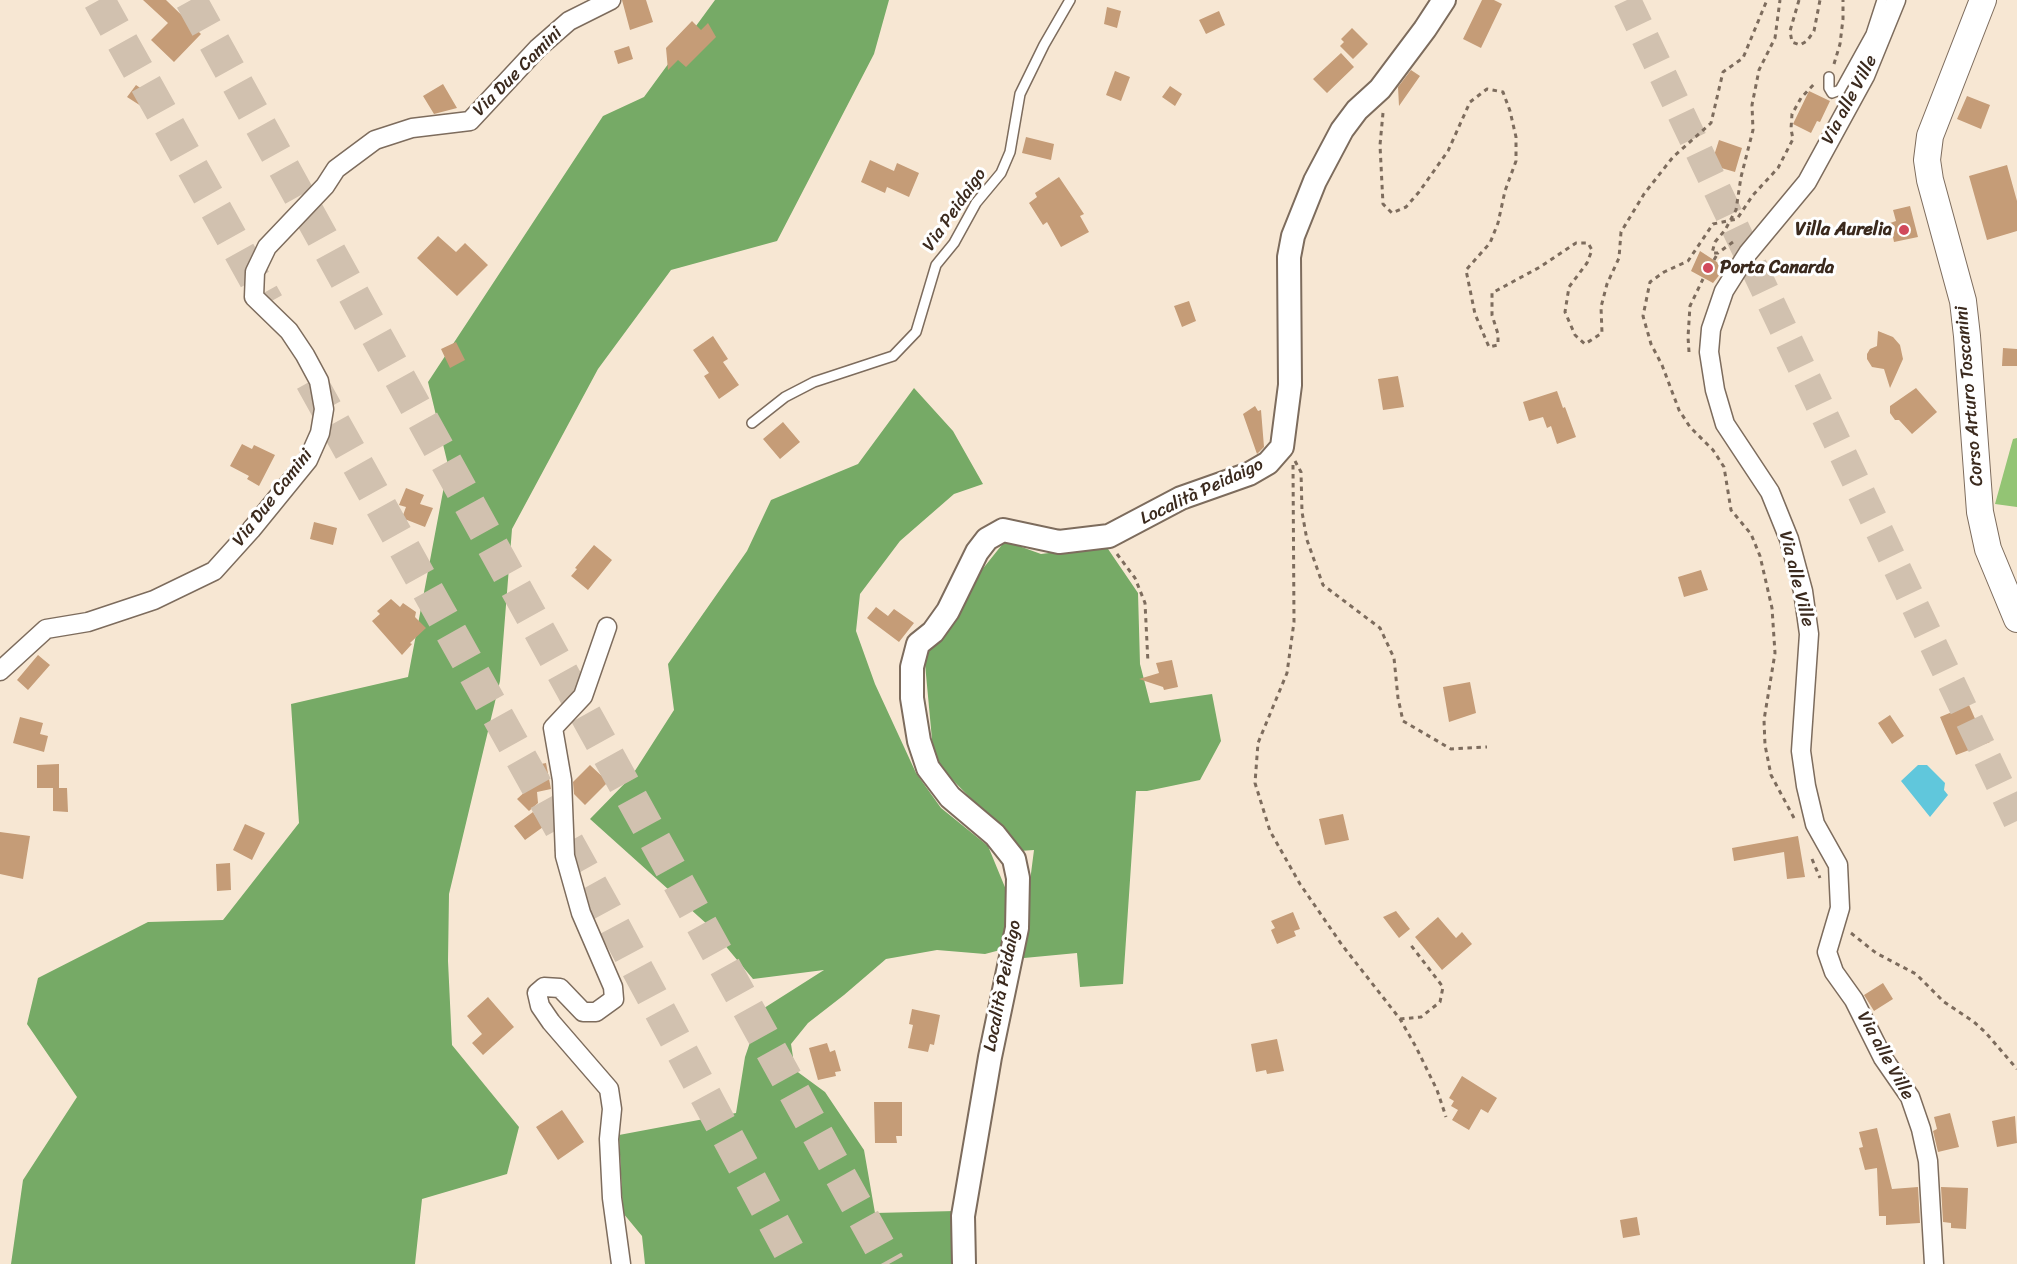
<!DOCTYPE html>
<html>
<head>
<meta charset="utf-8">
<style>
	body { margin:0 }
	canvas { display:block; background:#f7e7d3 }
</style>
</head>
<body>
<canvas width="2017" height="1264"></canvas>
<script>
const ctx = document.querySelector('canvas').getContext('2d');
ctx.lineJoin = 'round';
function fillPath(path, color) { ctx.fillStyle = color; ctx.fill(path, 'evenodd'); }
const toPath = rows => new Path2D(rows.map(r => 'M' + r).join(''));
function strokePath(path, color, width, dash) { ctx.strokeStyle = color; ctx.lineWidth = width; ctx.lineCap = dash ? 'butt' : 'round'; ctx.setLineDash(dash || []); ctx.stroke(path); }
function label(font, color, halo, rows, align = 'center') {
  ctx.font = font + ' Sriracha,sans-serif'; ctx.lineWidth = 6; ctx.setLineDash([]); ctx.textBaseline = 'middle'; ctx.strokeStyle = halo; ctx.fillStyle = color; for (const [text, x, y, turn = 0] of rows) {
    ctx.save(); ctx.translate(x, y); ctx.rotate((+turn || 0) * Math.PI / 180); ctx.textAlign = isNaN(turn) ? turn : align; if (halo) ctx.strokeText(text, 0, 0); ctx.fillText(text, 0, 0); ctx.restore();
  }
}
const green = toPath([
	[2017,438,2017,507,1995,504,2013,439]
]);
const forest = toPath([
	[715,0,889,0,874,54,777,241,671,270,598,369,512,529,500,681,449,894,448,961,452,1045,519,1127,507,1174,422,1199,415,1264,11,1264,23,1180,77,1097,27,1024,38,978,148,922,223,920,299,823,291,704,408,677,448,465,428,382,603,116,644,97],
	[914,388,953,431,983,484,954,494,900,541,860,594,856,631,875,684,916,773,941,808,988,846,1009,897,1004,949,985,954,937,950,886,959,844,995,808,1023,791,1044,795,1070,825,1092,864,1150,875,1213,955,1211,956,1264,645,1264,642,1236,623,1213,619,1135,736,1113,745,1057,761,1010,824,970,753,979,708,925,590,819,631,777,674,710,668,664,747,551,771,500,858,464],
	[1005,541,1041,554,1106,546,1138,593,1140,664,1150,703,1212,694,1221,741,1200,780,1147,791,1136,791,1123,984,1080,987,1077,953,1024,958,1024,928,1034,850,1019,851,996,824,934,761,924,653,977,576]
]);
const water = toPath([
	[1918,765,1927,765,1945,783,1944,790,1948,795,1930,817,1901,781]
]);
const building = toPath([
	[143,0,166,0,201,34,174,62,151,40,168,23],
	[622,0,646,0,653,22,630,30],
	[1482,0,1494,0,1502,4,1481,48,1463,39],
	[1107,7,1121,11,1117,28,1104,24],
	[1219,11,1225,25,1206,34,1199,20],
	[692,21,701,30,708,23,716,37,686,67,678,60,668,70,666,48],
	[1352,28,1368,44,1353,59,1340,46,1344,42,1341,39],
	[629,46,633,59,618,64,614,51],
	[1341,53,1354,67,1327,93,1313,79],
	[1411,70,1420,76,1399,106,1398,87],
	[1115,71,1130,77,1121,101,1106,95],
	[443,84,457,108,434,114,423,96],
	[136,85,149,94,141,106,127,97],
	[1170,86,1182,94,1175,106,1162,97],
	[1809,91,1830,101,1820,122,1817,121,1811,133,1793,124],
	[1967,96,1990,105,1981,129,1957,119],
	[1026,137,1054,144,1051,160,1022,153],
	[1719,140,1742,148,1735,172,1711,165],
	[870,160,894,171,897,163,919,173,909,197,887,187,885,193,861,182],
	[2007,165,2017,201,2017,231,1987,240,1969,176],
	[1059,177,1084,214,1080,216,1089,232,1061,247,1047,222,1043,225,1029,203,1037,197,1035,193],
	[1910,206,1918,237,1894,242,1890,223,1896,221,1893,210],
	[438,236,456,252,465,243,488,265,457,296,417,258],
	[1700,251,1723,266,1721,273,1713,283,1691,271],
	[1189,301,1196,321,1182,327,1174,306],
	[1878,331,1893,337,1900,345,1903,359,1890,388,1884,369,1872,367,1867,359,1867,354,1870,349,1877,346],
	[713,336,728,359,723,362,739,385,719,399,704,376,709,373,693,350],
	[456,342,465,360,450,368,441,349],
	[2003,348,2017,349,2017,366,2002,366],
	[1398,376,1404,407,1383,410,1378,379],
	[1916,388,1937,412,1912,434,1899,420,1895,420,1890,413,1890,406],
	[1557,391,1563,408,1565,407,1576,437,1557,444,1551,426,1547,428,1543,417,1529,421,1523,402],
	[1255,406,1258,411,1261,410,1264,447,1257,454,1243,414],
	[783,422,800,442,780,459,763,439],
	[242,444,252,449,254,445,275,455,259,486,247,479,249,476,230,466],
	[406,488,424,495,420,504,433,508,425,527,402,518,406,507,399,505],
	[314,522,337,528,333,545,310,539],
	[594,545,612,560,588,590,571,576,577,569,575,568],
	[1701,570,1708,590,1684,597,1678,577],
	[391,599,400,607,403,603,416,612,415,617,426,628,410,643,412,644,402,655,372,621,380,614,377,611],
	[876,607,888,616,894,609,914,623,899,642,867,618],
	[38,655,50,665,28,690,17,680],
	[1172,660,1178,687,1164,690,1163,687,1139,679,1159,673,1156,663],
	[1470,682,1476,713,1449,722,1443,687],
	[1969,705,1980,730,1986,729,1990,742,1956,755,1940,717],
	[1890,715,1904,736,1892,744,1878,723],
	[20,717,43,723,40,734,48,736,44,752,13,743],
	[546,763,551,789,537,792,538,803,529,811,517,799,527,790,522,768],
	[59,764,59,788,67,788,68,812,53,811,53,788,37,788,37,765],
	[590,765,608,782,585,805,574,794,573,782],
	[533,812,543,827,525,840,514,826],
	[1343,814,1349,840,1325,845,1319,819],
	[245,824,265,833,252,860,233,850],
	[0,832,30,836,23,879,0,874],
	[1798,836,1805,877,1787,879,1784,852,1734,861,1732,848],
	[230,863,231,890,217,891,216,864],
	[1396,911,1410,929,1399,938,1383,917],
	[1293,912,1300,929,1294,931,1296,936,1277,944,1271,930,1275,928,1271,921],
	[1438,917,1456,938,1462,932,1472,944,1442,970,1415,937],
	[1883,983,1893,999,1874,1011,1864,995],
	[488,997,514,1027,483,1055,472,1043,482,1034,467,1016],
	[912,1009,940,1015,934,1045,930,1044,928,1052,908,1048,913,1025,909,1024],
	[1277,1039,1284,1071,1267,1074,1266,1070,1256,1072,1251,1044],
	[827,1043,830,1052,835,1050,841,1071,835,1072,836,1076,818,1080,809,1048],
	[1462,1076,1497,1098,1488,1113,1481,1109,1469,1130,1452,1120,1458,1110,1451,1106,1454,1101,1449,1098],
	[874,1102,902,1102,902,1136,896,1136,897,1143,875,1143],
	[562,1110,584,1142,558,1160,536,1127],
	[1950,1113,1959,1147,1938,1152,1933,1131,1937,1129,1934,1117],
	[2015,1116,2017,1143,1997,1147,1992,1121],
	[1877,1128,1892,1189,1918,1187,1920,1223,1886,1225,1886,1216,1879,1216,1877,1168,1865,1170,1859,1148,1863,1147,1859,1132],
	[1941,1187,1968,1188,1966,1229,1951,1228,1951,1223,1943,1222],
	[1637,1217,1640,1235,1623,1238,1620,1220]
]);
const primaryTunnel = toPath([
	[1627,0,2017,821]
]);
const motorwayTunnel = toPath([
	[99,0,268,303],
	[191,0,889,1264],
	[311,381,604,907,796,1264]
]);
const path = toPath([
	[1799,0,1790,31,1792,42,1800,45,1807,41,1814,31,1820,0],
	[1834,64,1840,44,1843,19,1843,0],
	[1383,113,1380,145,1383,204,1392,213,1406,207,1419,192,1448,151,1470,102,1487,89,1503,92,1510,111,1516,137,1516,161,1505,191,1498,223,1490,243,1466,270,1475,314,1489,347,1498,345,1498,334,1492,315,1492,293,1540,267,1576,243,1588,243,1592,250,1587,263,1569,287,1565,312,1575,335,1585,344,1602,333,1601,307,1607,284,1619,258,1621,232,1644,194,1673,157,1711,123,1723,72,1743,58,1767,0],
	[1733,242,1718,253,1712,253,1715,242,1725,230,1736,210,1741,177,1753,130,1752,105,1759,70,1775,38,1780,0],
	[1714,260,1718,253],
	[1689,352,1688,337,1690,306,1703,279],
	[1295,461,1301,472,1302,512,1307,540,1323,585,1380,628,1394,658,1398,698,1403,721,1451,749,1487,747],
	[1293,465,1294,622,1287,673,1258,743,1255,783,1270,831,1300,884,1342,945,1400,1019,1416,1047,1437,1090,1446,1117],
	[1117,554,1135,578,1145,603,1148,663],
	[1794,818,1771,775,1765,745,1764,720,1775,653,1772,608,1760,556,1751,534,1731,510,1724,467,1713,450,1690,427,1679,410,1662,365,1651,344,1643,316,1650,282,1664,272,1688,261,1713,224,1737,219,1753,195,1778,168,1793,139,1791,129,1792,114,1801,98,1815,83],
	[1812,859,1820,878],
	[1851,933,1876,953,1916,974,1944,1002,1974,1022,1986,1033,2017,1069],
	[1400,1019,1421,1017,1440,1002,1443,987,1410,944]
]);
const service = toPath([
	[1829,77,1829,88,1832,93,1840,90,1871,34,1882,0],
	[752,423,785,397,814,382,893,356,916,332,936,265,954,243,976,203,1001,173,1010,152,1020,94,1044,45,1070,0]
]);
const minor = toPath([
	[1896,0,1865,76,1807,182,1748,253,1724,291,1711,329,1709,352,1715,390,1725,424,1770,492,1789,539,1803,591,1809,634,1801,751,1806,786,1815,824,1838,865,1840,908,1827,952,1834,972,1854,1000,1883,1058,1910,1097,1921,1129,1928,1161,1934,1264],
	[607,627,583,696,553,728,562,780,565,856,581,913,613,987,614,999,596,1012,583,1012,560,988,544,987,537,993,540,1006,551,1022,609,1089,612,1109,609,1139,612,1198,621,1264],
	[0,671,46,629,88,622,154,600,214,571,251,530,308,460,320,433,324,409,319,381,305,355,289,331,254,297,255,272,267,247,325,186,336,169,375,140,412,128,470,121,538,48,569,21,611,0]
]);
const tertiary = toPath([
	[964,1264,963,1216,990,1057,1017,928,1018,878,1014,859,995,835,950,797,928,768,919,741,912,698,912,667,918,644,933,632,948,611,977,552,987,539,1003,530,1059,542,1109,536,1181,498,1249,474,1268,463,1282,447,1290,385,1289,257,1293,236,1315,181,1342,130,1357,110,1380,89,1425,29,1444,0]
]);
const secondary = toPath([
	[1983,0,1930,136,1927,160,1930,180,1963,301,1967,336,1980,512,1988,549,2017,619]
]);
const markers = [
	[1904,230,6,"#d1495b"],
	[1708,268,6,"#d1495b"]
];
const streetNames = [
	["Via Due Camini",518,72,-45],
	["Via alle Ville",1850,100,-62],
	["Via Peidaigo",955,210,-55],
	["Corso Arturo Toscanini",1970,396,-95],
	["Località Peidaigo",1202,492,-25],
	["Via Due Camini",273,498,-52],
	["Via alle Ville",1796,579,76],
	["Località Peidaigo",1003,986,-79],
	["Via alle Ville",1885,1056,61]
];
const poiNames = [
	["Villa Aurelia",1892,230],
	["Porta Canarda",1720,268,"left"]
];
fillPath(green, '#93c474');
fillPath(forest, '#76aa66');
fillPath(water, '#60c7dc');
fillPath(building, '#c59c77');
strokePath(primaryTunnel, '#d1c1af', 28, [28, 14]);
strokePath(motorwayTunnel, '#d1c1af', 32, [32, 16]);
strokePath(service, '#7d6c5d', 12);
strokePath(minor, '#7d6c5d', 21);
strokePath(tertiary, '#7d6c5d', 26);
strokePath(secondary, '#7d6c5d', 28);
strokePath(path, '#7d6c5d', 3, [4.5, 4.5]);
strokePath(service, '#fff', 9);
strokePath(minor, '#fff', 18);
strokePath(tertiary, '#fff', 22);
strokePath(secondary, '#fff', 26);
for (const [x, y, r, color] of markers) { const dot = new Path2D(); dot.arc(x, y, r, 0, 2 * Math.PI); ctx.fillStyle = color; ctx.fill(dot); strokePath(dot, '#fff', 2); }
label('18px', '#3b2a1e', '#fff', streetNames);
label('bold 18px', '#3b2a1e', '#fff', poiNames, 'right');
</script>
</body>
</html>
